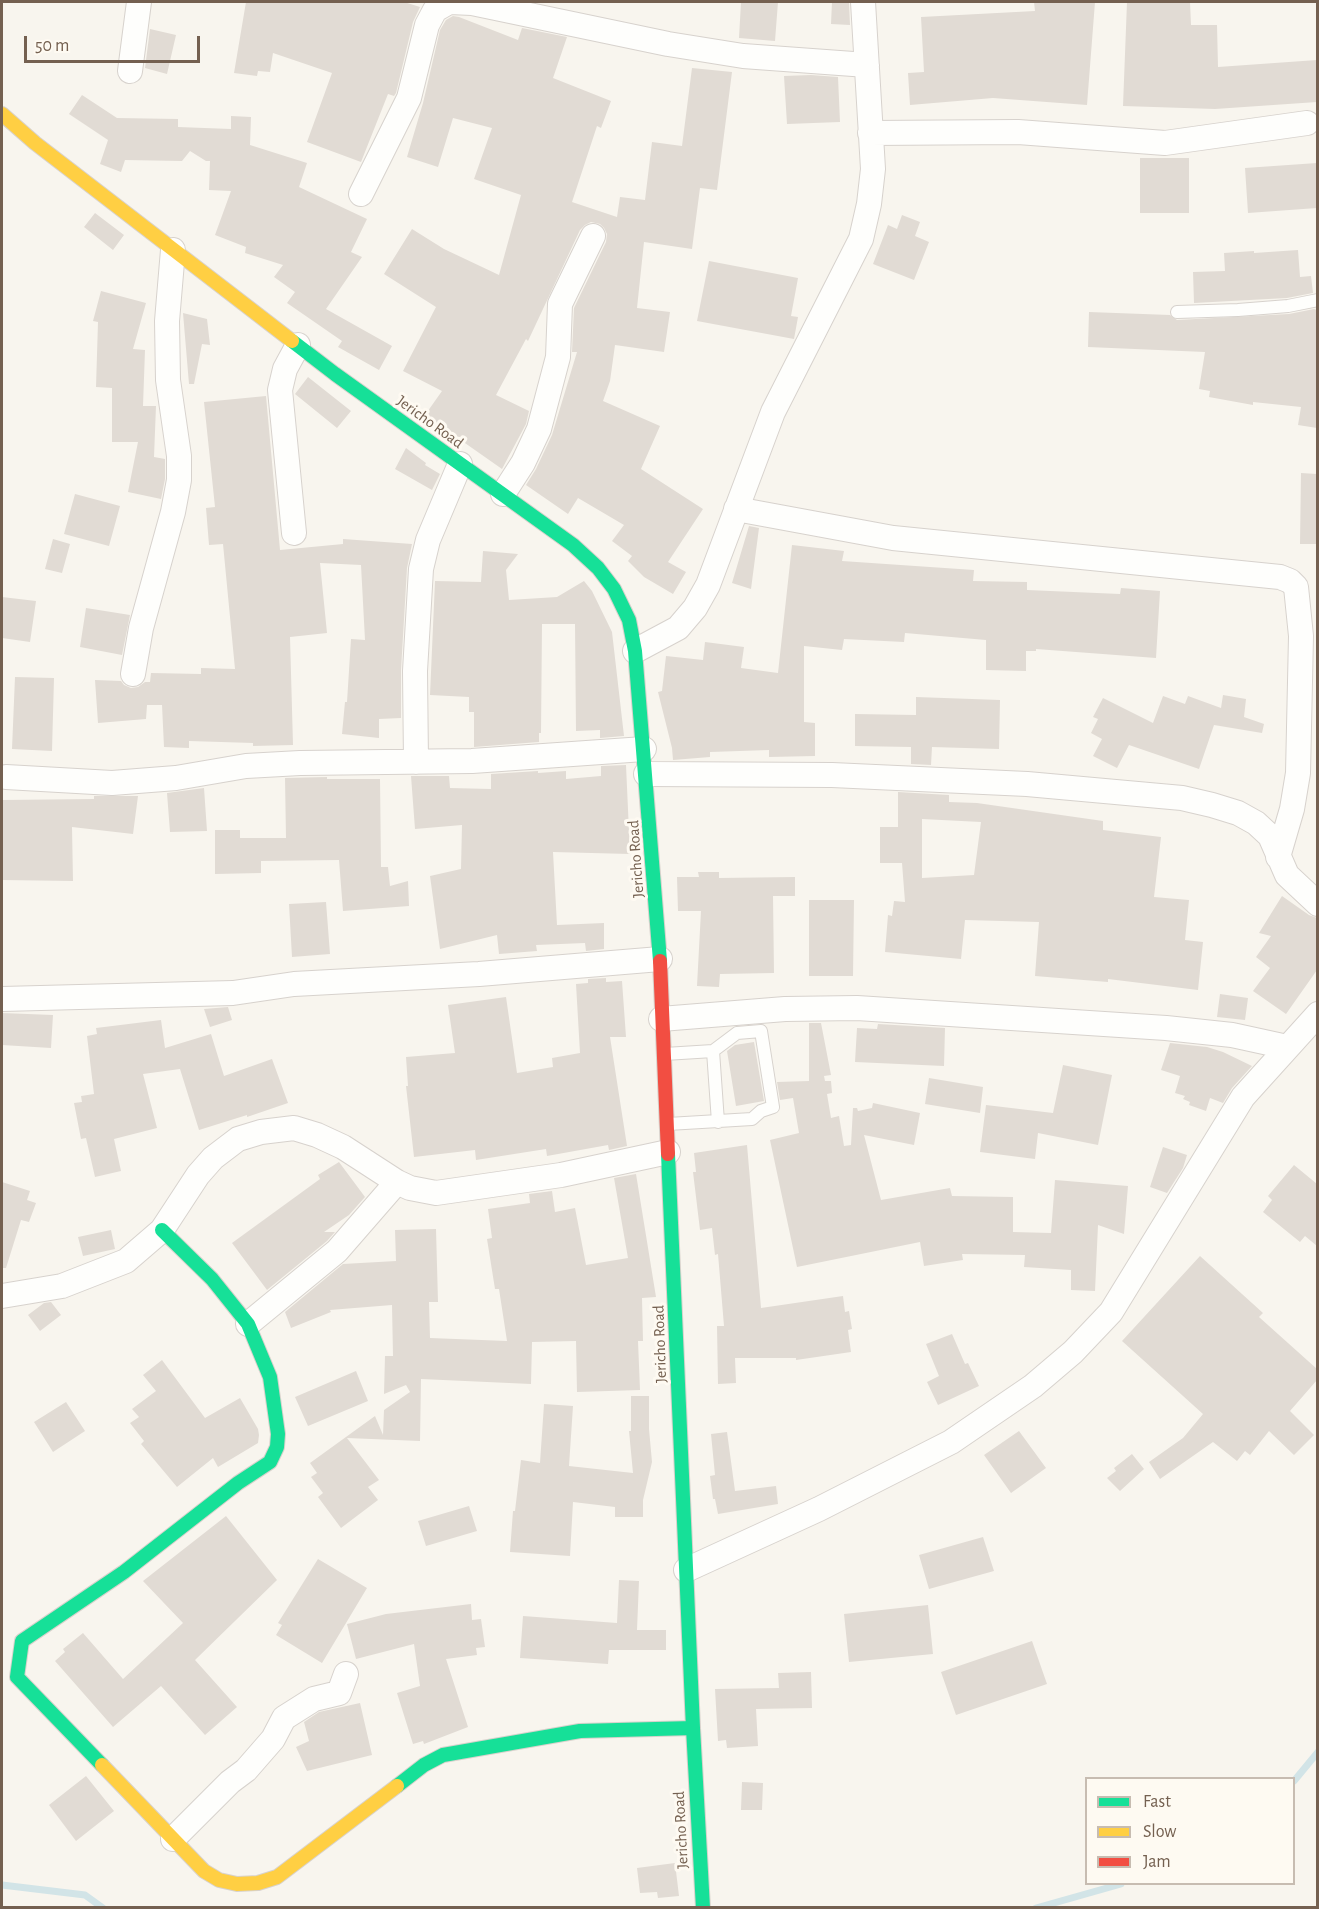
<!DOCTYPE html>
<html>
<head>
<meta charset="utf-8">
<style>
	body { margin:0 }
	#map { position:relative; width:1319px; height:1909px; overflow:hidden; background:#f8f5ee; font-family:"Alegreya Sans",sans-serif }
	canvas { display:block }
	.frame { position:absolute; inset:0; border:3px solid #746050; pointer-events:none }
	.legend { position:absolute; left:1085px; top:1777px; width:210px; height:108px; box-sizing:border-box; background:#fefaf2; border:2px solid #c7bcb1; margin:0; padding:8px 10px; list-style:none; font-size:18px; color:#746050 }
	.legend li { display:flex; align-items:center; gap:12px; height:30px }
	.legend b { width:30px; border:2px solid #c7bcb1 }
	.scale { position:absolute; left:24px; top:36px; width:176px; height:27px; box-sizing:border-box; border:3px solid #746050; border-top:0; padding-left:8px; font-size:18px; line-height:21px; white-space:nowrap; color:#746050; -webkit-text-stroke:4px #fefaf2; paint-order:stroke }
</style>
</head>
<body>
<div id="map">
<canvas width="1319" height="1909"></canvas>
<div class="frame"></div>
<ul class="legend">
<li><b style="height:8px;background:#16e098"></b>Fast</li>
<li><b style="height:8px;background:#ffcf43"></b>Slow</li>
<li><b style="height:8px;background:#f24e42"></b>Jam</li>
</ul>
<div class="scale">50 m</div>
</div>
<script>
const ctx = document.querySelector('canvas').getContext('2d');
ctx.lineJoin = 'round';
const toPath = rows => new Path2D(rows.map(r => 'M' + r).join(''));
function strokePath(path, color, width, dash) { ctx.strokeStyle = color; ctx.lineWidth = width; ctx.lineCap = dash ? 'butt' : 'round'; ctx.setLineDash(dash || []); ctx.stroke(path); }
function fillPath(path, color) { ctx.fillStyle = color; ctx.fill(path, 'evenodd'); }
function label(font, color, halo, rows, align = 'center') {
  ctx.font = font + ' "Alegreya Sans",sans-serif'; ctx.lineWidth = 6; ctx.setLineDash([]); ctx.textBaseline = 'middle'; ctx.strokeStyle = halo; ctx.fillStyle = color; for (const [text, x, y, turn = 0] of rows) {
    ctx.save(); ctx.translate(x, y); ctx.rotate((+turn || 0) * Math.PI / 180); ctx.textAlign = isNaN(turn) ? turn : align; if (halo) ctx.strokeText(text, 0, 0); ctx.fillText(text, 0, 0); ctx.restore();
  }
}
const stream = toPath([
	[1294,1781,1318,1752],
	[2,1885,85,1895,103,1908],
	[1036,1908,1121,1884]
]);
const building = toPath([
	[246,2,404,2,420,7,413,22,396,93,394,96,388,94,361,162,307,142,332,73,273,53,270,72,258,71,257,76,234,73],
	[741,2,778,2,775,41,739,38],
	[832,2,849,3,850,25,831,24],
	[1034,2,1095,2,1087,105,993,98,910,105,908,73,924,72,921,17,1035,11],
	[1127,2,1190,2,1191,25,1217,25,1218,67,1317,60,1317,102,1215,109,1123,106],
	[453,16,459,17,518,40,522,28,567,37,553,78,611,101,601,128,597,126,572,202,617,217,620,197,645,200,652,142,682,146,692,68,732,72,717,190,700,188,692,249,644,242,637,308,670,312,664,352,615,345,610,381,603,401,660,426,641,469,703,509,668,562,686,572,673,594,644,577,628,561,632,556,612,541,624,525,578,498,568,514,526,485,536,469,552,435,577,352,572,352,574,308,606,242,607,234,604,228,600,224,591,222,585,225,580,230,528,341,526,339,496,395,529,411,526,424,502,469,425,415,442,391,403,371,436,307,384,274,412,229,444,249,499,275,521,195,474,179,492,128,453,118,438,167,407,157,423,103,440,30,446,20],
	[150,29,176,35,167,74,145,68],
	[811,75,838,77,840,122,787,124,784,76],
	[82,95,117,118,178,119,178,127,231,129,231,116,251,117,250,145,307,163,299,187,367,219,351,252,362,257,326,309,392,346,379,370,338,347,342,341,287,303,295,292,274,277,283,265,245,253,246,247,215,235,231,191,209,190,210,161,206,161,190,151,182,161,125,160,121,172,100,164,108,140,69,114],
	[1140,158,1189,158,1189,213,1140,213],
	[1317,163,1317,208,1248,213,1245,168],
	[95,213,124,235,113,250,84,227],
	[902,215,920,222,915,236,929,242,914,280,873,264,888,225,897,229],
	[1298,250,1300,277,1311,276,1313,293,1287,298,1194,303,1193,272,1225,271,1224,253,1254,251,1254,253],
	[709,261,798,278,791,316,798,317,794,339,697,321],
	[101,291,146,303,133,349,145,350,143,406,156,406,154,457,165,459,165,479,161,499,128,492,138,442,112,442,112,388,96,387,98,322,93,321],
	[1314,309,1317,310,1317,428,1298,425,1301,407,1253,402,1253,405,1209,397,1210,391,1199,389,1205,352,1088,347,1089,312,1170,315,1177,320,1289,314],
	[183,313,207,319,210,345,202,344,194,384,189,384],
	[308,377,351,411,337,428,295,394],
	[266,396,280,550,343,544,343,539,412,544,407,568,401,670,401,718,379,719,379,738,342,734,345,702,347,702,351,639,365,640,361,565,320,563,327,633,290,637,293,745,253,746,253,743,189,741,189,748,164,747,162,705,147,705,146,719,98,723,95,680,121,681,124,685,131,688,138,687,145,682,150,682,151,673,201,674,201,668,235,669,223,544,209,545,206,508,215,507,204,402],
	[406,448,426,463,425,465,440,474,432,490,395,469],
	[1301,473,1317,474,1317,544,1300,544],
	[75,494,120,506,109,546,64,534],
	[749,526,759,528,751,589,732,583],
	[53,539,70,544,62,573,45,569],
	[792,545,844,551,842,561,974,570,973,581,1027,582,1027,590,1120,594,1121,588,1160,591,1156,658,1036,649,1036,651,1026,651,1026,671,986,670,986,640,905,633,904,642,844,639,842,650,804,646,804,722,815,723,815,756,769,757,769,750,710,752,710,757,673,760,672,748,658,692,662,691,666,656,703,660,705,642,744,647,741,668,778,673],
	[483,551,518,554,506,570,509,600,557,597,584,581,592,591,612,632,624,736,600,738,600,730,576,731,575,624,542,624,541,733,539,733,539,742,474,747,474,712,469,712,469,697,430,695,435,581,481,582],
	[2,597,36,601,30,642,2,638],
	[86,608,130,615,122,655,80,647],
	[15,677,54,678,52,751,12,749],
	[1223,695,1246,699,1244,717,1264,724,1262,733,1214,725,1199,769,1129,745,1117,768,1093,756,1102,739,1091,733,1098,719,1093,717,1103,698,1153,723,1163,696,1185,704,1188,696,1221,708],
	[916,697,1000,700,999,749,932,747,931,765,911,764,911,747,855,746,855,714,916,715],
	[626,765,630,854,553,852,557,925,604,923,604,949,586,951,585,943,536,945,537,951,499,954,497,935,440,949,430,876,461,869,462,825,415,829,411,776,449,776,450,788,491,789,491,774,538,771,538,773,566,771,566,779,601,776,601,766],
	[327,777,327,779,380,779,381,867,388,867,390,886,408,881,409,906,343,911,339,860,261,861,261,873,215,874,215,830,240,830,240,838,286,838,285,778],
	[204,788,207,831,170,832,167,793],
	[898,792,949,795,949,802,977,803,1103,821,1103,830,1161,837,1154,897,1189,900,1185,940,1203,942,1198,990,1108,979,1108,982,1035,976,1039,922,965,920,961,959,885,952,888,915,892,916,894,901,905,902,902,863,880,863,880,827,898,827],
	[922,819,981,822,974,875,922,878],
	[94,796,138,796,133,834,72,827,73,881,2,880,2,800,94,799],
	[698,872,719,872,719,878,795,877,795,896,773,896,774,973,720,974,719,987,697,986,701,911,678,911,677,877,699,877],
	[1282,896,1309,915,1317,918,1317,970,1286,1014,1253,991,1270,968,1256,957,1271,936,1259,933],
	[809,900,854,900,853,976,809,976],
	[326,902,330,954,292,957,289,904],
	[606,978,606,982,622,981,626,1037,610,1037,627,1146,609,1150,608,1145,547,1156,546,1149,476,1160,475,1150,414,1157,406,1086,408,1086,406,1057,455,1053,448,1005,506,997,517,1073,553,1067,552,1058,580,1053,576,984,588,983,588,979],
	[1220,994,1248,998,1245,1020,1217,1017],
	[228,1007,232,1020,210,1027,204,1009],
	[2,1013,53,1015,51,1048,2,1045],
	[161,1020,165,1048,211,1034,224,1076,272,1059,288,1103,247,1117,247,1115,199,1130,180,1069,143,1074,157,1128,114,1139,121,1171,95,1177,86,1138,81,1139,74,1103,82,1102,81,1096,94,1094,87,1036,97,1034,96,1028],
	[809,1023,821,1023,831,1075,824,1076,825,1081,831,1081,832,1093,827,1094,831,1118,839,1116,844,1146,851,1145,853,1108,857,1108,858,1111,872,1108,873,1103,920,1113,914,1145,864,1135,881,1200,950,1188,952,1196,1013,1197,1013,1232,1051,1233,1055,1180,1128,1186,1124,1234,1098,1225,1095,1291,1071,1290,1071,1270,1024,1267,1025,1255,962,1254,963,1260,924,1266,920,1242,797,1267,770,1140,799,1133,793,1098,780,1100,777,1082,809,1081],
	[878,1024,945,1028,944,1066,855,1062,857,1028,877,1029],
	[754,1042,764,1101,736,1106,727,1051,735,1045],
	[1170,1043,1207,1047,1223,1052,1252,1066,1232,1088,1223,1103,1210,1098,1206,1111,1189,1105,1190,1102,1183,1099,1185,1096,1175,1093,1180,1076,1161,1070],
	[1063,1065,1112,1075,1098,1145,1038,1133,1035,1159,980,1152,986,1105,1053,1113],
	[929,1078,983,1087,980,1113,925,1104],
	[747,1145,761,1308,843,1296,845,1312,849,1311,852,1329,848,1330,851,1352,796,1360,796,1358,735,1358,736,1383,718,1384,717,1326,724,1326,718,1254,715,1255,712,1228,700,1230,693,1172,696,1172,694,1153],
	[1163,1147,1187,1155,1183,1168,1167,1193,1150,1187],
	[339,1162,365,1197,349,1215,324,1232,335,1232,327,1241,267,1290,232,1243,320,1179,318,1175],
	[1294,1165,1317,1184,1317,1246,1305,1236,1300,1242,1263,1212,1272,1200,1268,1196],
	[636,1174,656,1297,642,1298,643,1341,638,1341,640,1390,577,1392,576,1341,532,1342,531,1384,421,1379,420,1441,347,1438,379,1480,368,1487,378,1500,341,1528,318,1497,323,1493,311,1477,317,1473,310,1463,375,1416,383,1435,384,1410,410,1392,406,1385,384,1394,385,1356,393,1356,392,1305,330,1310,331,1312,291,1328,285,1312,343,1264,396,1261,395,1230,436,1229,438,1302,429,1302,430,1338,507,1341,499,1289,495,1289,487,1239,492,1238,488,1209,530,1203,529,1194,552,1191,555,1212,575,1208,586,1265,628,1258,614,1178],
	[2,1182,30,1191,27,1200,36,1203,29,1222,21,1220,6,1268,2,1268],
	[111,1230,115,1249,83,1256,78,1237],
	[1200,1256,1263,1313,1259,1317,1317,1369,1317,1380,1290,1411,1314,1435,1294,1455,1269,1431,1250,1455,1245,1451,1237,1461,1213,1442,1160,1479,1149,1462,1183,1438,1203,1414,1122,1341],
	[51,1302,61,1315,40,1331,28,1315,44,1303],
	[952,1334,965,1364,968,1363,979,1386,938,1405,927,1382,939,1376,926,1344],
	[162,1360,205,1418,240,1398,258,1429,259,1435,258,1443,218,1467,213,1458,177,1487,141,1444,144,1441,130,1423,139,1417,132,1409,156,1391,143,1375],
	[356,1371,368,1401,308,1426,295,1397],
	[631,1396,649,1396,649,1429,652,1462,643,1500,643,1517,615,1517,615,1507,573,1502,570,1556,510,1552,513,1511,515,1511,521,1460,540,1463,544,1404,573,1406,569,1466,633,1473,629,1431,631,1431],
	[66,1402,85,1431,53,1452,34,1422],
	[1019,1431,1046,1468,1011,1493,984,1455],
	[727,1432,735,1491,776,1486,778,1504,718,1514,715,1499,713,1499,710,1476,715,1475,711,1434],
	[1132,1454,1144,1469,1120,1491,1107,1478,1116,1471,1114,1468],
	[469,1506,477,1531,426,1546,418,1521],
	[226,1516,277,1580,195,1660,237,1707,205,1735,161,1686,113,1727,55,1661,65,1652,63,1649,83,1633,123,1679,183,1623,143,1581],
	[983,1537,994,1571,929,1589,919,1555],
	[318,1559,367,1588,322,1663,276,1635,282,1625,278,1623],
	[619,1580,639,1581,637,1630,666,1630,666,1650,609,1650,608,1664,520,1658,523,1616,617,1623],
	[471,1604,472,1620,481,1619,485,1647,476,1648,477,1655,446,1659,468,1727,424,1744,423,1741,413,1744,397,1693,420,1686,414,1644,356,1659,347,1624,386,1614],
	[928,1605,933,1654,849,1662,844,1614],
	[1032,1641,1047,1684,956,1715,941,1672],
	[811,1672,812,1708,756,1709,758,1746,727,1748,726,1740,718,1741,715,1689,779,1688,778,1673],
	[360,1703,372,1755,307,1771,296,1747,309,1741,304,1722,319,1712],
	[86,1776,114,1811,76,1841,49,1805],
	[742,1782,763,1783,762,1810,741,1810],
	[675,1863,679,1896,658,1898,657,1892,640,1893,637,1868]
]);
const lane = toPath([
	[1177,312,1238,310,1288,306,1318,300],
	[713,1051,718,1122],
	[665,1054,713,1051,737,1033,761,1031,773,1107,761,1111,752,1119,668,1124]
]);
const street = toPath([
	[450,2,472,3,668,44,743,56,867,65],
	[130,71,139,2],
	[870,133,1018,132,1165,143,1307,123],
	[361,194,409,98,427,25,435,10,449,2],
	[503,494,523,463,539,429,558,357,560,304,593,236],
	[736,509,893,538,1280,577,1290,581,1296,587,1301,636,1298,773,1292,809,1278,857],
	[294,533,280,390,285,369,298,345],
	[635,651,678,628,695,608,708,585,773,412,861,239,869,204,873,169,863,2],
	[133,674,141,628,173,512,179,480,179,456,168,380,167,321,173,250],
	[416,762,415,671,421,569,428,540,460,464],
	[646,774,832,775,1027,784,1182,798,1212,805,1238,813,1256,823,1270,836,1287,875,1318,904],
	[6,777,112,783,176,778,246,766,300,763,472,761,644,749],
	[2,999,233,993,294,984,479,974,660,959],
	[661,1019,785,1009,857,1008,1166,1028,1232,1035,1287,1047],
	[2,1296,62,1286,126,1261,162,1230,198,1175,213,1158,238,1139,261,1132,294,1128,317,1135,343,1147,397,1182,410,1188,436,1193,561,1175,668,1152],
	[248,1324,337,1251,397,1182],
	[686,1570,819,1509,951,1442,1033,1386,1073,1352,1111,1312,1243,1097,1318,1014],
	[173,1839,230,1782,246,1770,273,1739,284,1718,314,1699,339,1693,346,1674]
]);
const fast = toPath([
	[292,341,335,374,573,545,598,568,614,589,629,620,635,651,660,961],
	[668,1154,693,1728,703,1908],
	[102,1765,17,1677,22,1641,124,1572,238,1483,270,1462,277,1447,278,1434,270,1377,248,1324,212,1279,162,1230],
	[397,1786,424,1765,443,1755,580,1731,693,1728]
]);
const slow = toPath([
	[2,114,35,143,292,341],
	[102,1765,204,1871,219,1880,237,1884,258,1883,277,1877,397,1786]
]);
const jam = toPath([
	[660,961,668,1154]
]);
const streetNames = [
	["Jericho Road",430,422,36],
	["Jericho Road",636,859,-94],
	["Jericho Road",660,1344,-92],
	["Jericho Road",681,1830,-93]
];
strokePath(stream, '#d2e4e7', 7);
fillPath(building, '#e1dbd4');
strokePath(lane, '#d7d2cd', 14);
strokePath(street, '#d7d2cd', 26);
strokePath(fast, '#d8d2cc', 16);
strokePath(slow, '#d8d2cc', 16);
strokePath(jam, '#d8d2cc', 16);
strokePath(lane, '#fefefc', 12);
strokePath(street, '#fefefc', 24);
strokePath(fast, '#16e098', 14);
strokePath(slow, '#ffcf43', 14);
strokePath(jam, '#f24e42', 14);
label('16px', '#746050', '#fefaf2', streetNames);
</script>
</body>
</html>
